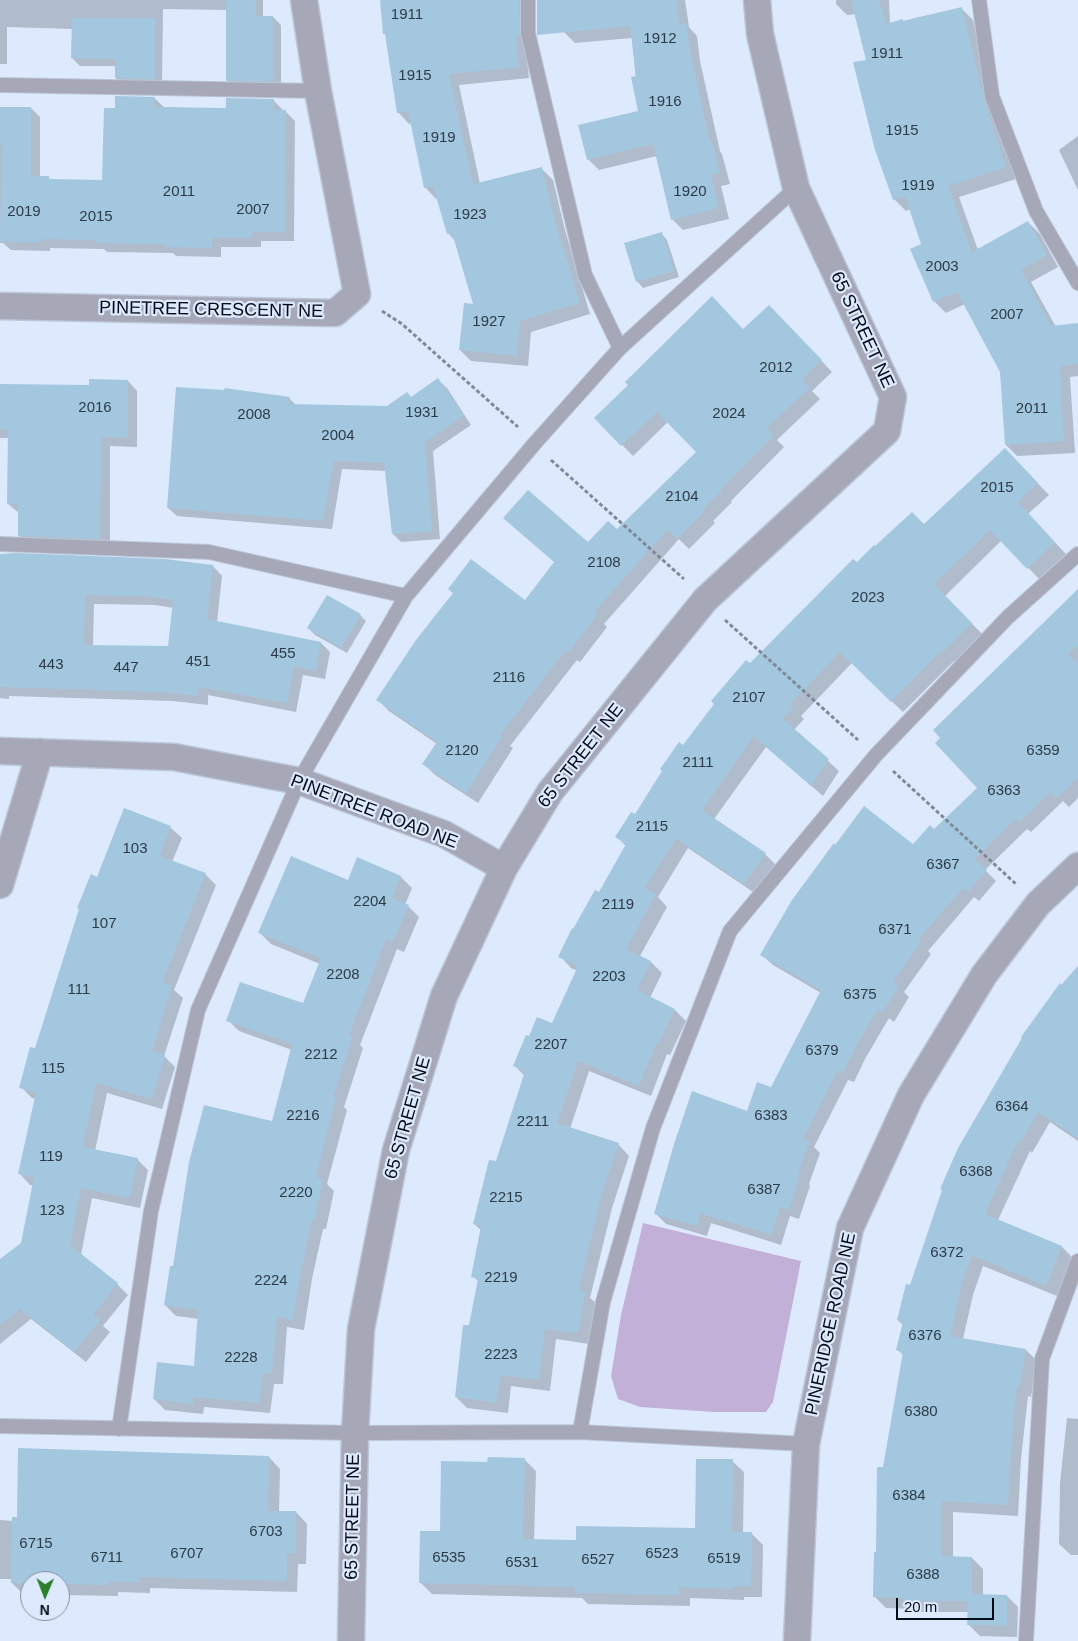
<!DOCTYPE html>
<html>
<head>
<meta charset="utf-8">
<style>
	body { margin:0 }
	#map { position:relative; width:1078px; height:1641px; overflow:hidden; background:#ddeafe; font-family:Helvetica,sans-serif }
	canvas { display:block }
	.north { position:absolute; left:20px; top:1571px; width:50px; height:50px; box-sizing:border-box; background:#ddeafe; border:1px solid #8791a2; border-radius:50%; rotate:181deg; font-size:14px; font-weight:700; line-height:20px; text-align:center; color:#060c17 }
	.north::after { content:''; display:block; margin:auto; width:18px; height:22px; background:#2c802c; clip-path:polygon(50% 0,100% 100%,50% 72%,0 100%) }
	.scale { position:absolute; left:896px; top:1598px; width:98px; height:22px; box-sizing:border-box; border:2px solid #060c17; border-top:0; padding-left:6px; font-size:15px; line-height:18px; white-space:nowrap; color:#060c17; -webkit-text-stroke:4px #ddeafe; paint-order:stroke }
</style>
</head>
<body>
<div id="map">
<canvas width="1078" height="1641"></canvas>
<div class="north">N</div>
<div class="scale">20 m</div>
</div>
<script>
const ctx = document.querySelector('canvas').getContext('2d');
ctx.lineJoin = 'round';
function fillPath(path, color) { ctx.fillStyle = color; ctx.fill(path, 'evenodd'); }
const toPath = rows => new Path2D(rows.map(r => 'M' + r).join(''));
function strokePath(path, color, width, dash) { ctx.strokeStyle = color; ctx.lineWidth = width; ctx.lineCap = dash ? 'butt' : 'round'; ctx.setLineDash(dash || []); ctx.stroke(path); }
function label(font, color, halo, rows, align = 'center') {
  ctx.font = font + ' Helvetica,sans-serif'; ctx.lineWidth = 4.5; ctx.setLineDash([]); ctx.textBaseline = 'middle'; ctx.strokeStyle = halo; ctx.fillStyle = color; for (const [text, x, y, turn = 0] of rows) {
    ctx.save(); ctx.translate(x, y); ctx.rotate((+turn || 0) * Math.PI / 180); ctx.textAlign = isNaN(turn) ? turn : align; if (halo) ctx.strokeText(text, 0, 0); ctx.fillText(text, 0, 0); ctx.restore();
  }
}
const green = toPath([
	[643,1223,801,1261,773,1402,766,1412,714,1412,640,1407,618,1399,611,1376,621,1315]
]);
const shadow = toPath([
	[0,0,263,0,263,17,273,17,281,25,281,89,236,88,228,80,227,10,163,9,162,87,124,86,116,78,116,66,80,66,72,58,73,29,7,27,7,64,0,64],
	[381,0,521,0,523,37,525,39,529,78,459,85,480,184,542,169,553,180,565,230,590,314,531,332,528,366,471,361,460,350,475,305,456,242,448,233,438,198,436,199,425,187,412,123,409,124,398,112,387,36,385,34],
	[561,0,685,0,689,27,697,36,700,61,720,151,722,154,730,184,721,186,729,219,683,230,672,219,657,156,599,170,588,159,639,112,632,38,575,43,564,32],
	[836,0,889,0,890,24,962,9,973,20,995,112,1016,179,959,197,978,250,1028,222,1040,234,1058,267,1031,282,1056,327,1078,325,1078,376,1070,377,1075,453,1017,456,1006,445,1001,372,965,304,946,313,934,301,923,245,911,209,906,211,894,199,867,61,856,14,847,15,836,4],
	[154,98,164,107,228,110,273,100,283,110,283,112,286,112,295,121,294,241,261,241,261,247,221,247,221,257,176,256,173,253,107,252,104,249,50,248,50,251,11,250,3,243,0,243,0,108,31,108,40,117,40,177,48,177,51,180,104,181,116,109],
	[1078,136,1078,190,1059,150],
	[661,233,667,240,679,277,643,288,637,281],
	[780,317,832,372,812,391,820,399,777,440,784,447,731,501,732,502,713,521,715,523,689,549,679,539,604,624,607,627,580,662,577,660,510,746,513,748,478,803,435,775,424,764,437,744,389,711,378,700,525,602,588,544,617,530,698,452,668,422,633,456,596,418,743,331],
	[438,380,447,388,471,425,433,451,440,539,401,542,393,534,386,471,342,469,332,529,177,516,168,508,226,390,290,399,296,405,387,407,412,398],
	[128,381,137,391,137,447,110,446,110,548,29,545,19,535,19,513,8,504,9,438,0,438,0,385,91,386],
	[1016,461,1049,495,1028,514,1066,554,1039,579,1002,540,945,596,983,635,955,662,954,661,903,712,852,663,801,716,804,719,794,730,839,771,823,796,766,747,714,819,765,854,776,865,756,894,688,848,658,897,667,907,640,956,651,962,662,973,650,998,675,1010,686,1021,670,1055,667,1054,651,1096,589,1071,570,1129,618,1144,629,1156,612,1208,590,1298,596,1303,589,1344,556,1339,550,1391,511,1386,508,1413,467,1408,456,1397,479,1282,473,1276,481,1230,474,1224,497,1163,525,1076,515,1066,529,1038,552,1025,578,971,571,968,560,956,573,930,599,894,626,846,617,837,635,816,684,747,750,665,857,564,924,526],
	[0,555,213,566,222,576,217,622,321,643,330,652,325,679,303,675,296,712,208,695,208,705,173,701,9,696,9,699,0,698],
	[94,604,155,605,174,608,169,647,93,646],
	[1078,591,1078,798,1069,807,1063,801,1031,832,1027,829,985,870,996,881,979,901,974,897,928,951,931,954,904,992,909,997,894,1022,889,1018,865,1059,854,1082,848,1080,814,1147,820,1153,809,1184,810,1186,799,1219,790,1216,781,1245,711,1223,707,1236,666,1224,655,1213,748,1112,772,1089,821,993,773,965,762,955,934,830,979,788],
	[360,615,366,621,347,653,315,635,308,628],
	[124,810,171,828,182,838,172,862,205,874,216,885,174,990,183,998,164,1056,175,1067,162,1109,107,1093,95,1151,137,1159,148,1170,140,1208,92,1198,81,1255,117,1284,128,1295,103,1326,110,1332,86,1362,31,1319,0,1344,0,1261,22,1243,33,1185,30,1185,20,1174,36,1099,32,1098,21,1087],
	[357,859,401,877,412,888,405,905,408,906,419,917,404,952,397,949,360,1045,363,1048,344,1107,347,1110,327,1184,334,1191,326,1229,323,1229,312,1279,304,1330,287,1327,283,1384,274,1384,270,1413,204,1407,203,1414,165,1410,154,1399,195,1367,199,1319,176,1316,165,1305,174,1267,273,1123,292,1050,239,1031,228,1020,304,1005,320,964,271,944,260,933,348,882],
	[1078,968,1078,1141,1050,1122,1032,1153,1030,1151,998,1220,1062,1247,1073,1258,1057,1296,983,1266,973,1295,963,1339,1026,1350,1037,1361,1031,1397,1028,1396,1021,1459,1018,1516,953,1512,953,1558,972,1558,983,1569,983,1595,1007,1596,1018,1607,1017,1637,980,1636,969,1625,969,1612,916,1612,913,1609,886,1608,875,1597,884,1468,903,1355,898,1350,903,1325,898,1320,911,1287,1061,986],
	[1067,1418,1078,1419,1078,1555,1071,1555,1059,1544,1060,1483],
	[269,1457,280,1469,279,1512,296,1512,307,1524,306,1564,298,1564,297,1592,150,1588,150,1593,118,1592,118,1596,60,1595,60,1581,30,1581,30,1594,23,1594,12,1583,12,1579,0,1579,0,1520,13,1521],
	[524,1459,536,1471,534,1541,577,1541,696,1529,732,1461,744,1472,743,1533,751,1533,763,1545,762,1597,744,1597,744,1600,690,1598,690,1606,588,1604,582,1598,432,1594,420,1582,441,1532,489,1463]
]);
const building = toPath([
	[226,0,256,0,256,16,273,16,274,81,226,81],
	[380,0,519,0,520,37,516,37,519,67,449,74,473,184,542,167,554,218,580,303,520,321,517,356,459,350,464,303,473,304,452,233,447,234,433,186,424,188,408,111,397,113,385,34,383,34],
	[537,0,676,0,680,24,686,23,690,50,710,142,712,141,720,173,711,175,719,208,671,220,653,144,587,160,578,125,638,111,631,77,636,76,630,26,537,35],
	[851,0,879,0,886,24,903,19,903,21,915,18,962,7,984,99,1006,167,948,186,972,252,1028,221,1047,255,1021,270,1051,326,1078,323,1078,364,1060,366,1064,441,1005,445,1000,372,957,292,933,302,910,249,921,244,905,196,893,200,875,150,853,62,866,60],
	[72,18,155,18,155,79,115,78,115,59,71,58],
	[115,96,155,97,154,107,226,108,226,98,274,99,274,110,286,110,285,232,252,232,252,238,212,238,212,248,165,247,165,244,96,243,96,240,41,239,41,242,0,242,2,144,0,144,0,107,31,107,31,176,49,176,49,179,102,180,104,108,115,108],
	[662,232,674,271,636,282,624,243],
	[712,296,743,329,769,305,822,360,802,379,810,387,767,428,774,435,721,489,722,490,703,509,705,511,677,539,668,529,594,612,597,615,569,652,566,650,500,735,503,736,466,793,422,764,437,742,376,700,416,640,453,593,448,589,471,559,525,600,554,562,503,518,528,490,588,542,608,521,617,529,696,452,657,412,621,446,594,418,628,385,625,382],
	[438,378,464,416,425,442,432,531,392,534,384,463,334,461,323,521,167,508,176,387,224,390,225,388,290,397,289,404,387,406,407,392,411,397],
	[89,379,128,380,128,438,101,437,100,539,18,536,18,504,7,504,8,429,0,429,0,384,89,385],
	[1005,448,1038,483,1018,502,1055,542,1027,569,990,530,934,584,972,623,943,652,942,650,891,702,840,652,790,704,794,707,783,719,829,759,811,786,754,736,702,810,766,853,744,884,676,838,645,888,656,894,626,949,651,961,637,990,675,1009,658,1045,656,1044,639,1086,578,1061,557,1123,619,1143,601,1196,579,1290,585,1291,578,1333,545,1329,539,1380,500,1375,497,1403,455,1397,463,1325,469,1325,478,1279,471,1277,481,1226,473,1224,489,1160,496,1161,525,1071,513,1066,526,1035,529,1036,537,1017,552,1023,578,966,558,957,572,928,573,929,595,890,599,892,626,844,615,837,631,812,635,814,662,771,660,769,679,742,683,745,714,704,711,701,746,660,750,663,853,559,857,562,874,545,875,546,912,512,924,524],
	[17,553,165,559,213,565,207,619,321,642,316,671,294,666,287,703,199,687,198,696,163,692,0,687,0,554],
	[85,595,144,596,173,600,168,646,84,645],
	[1078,589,1078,646,1068,654,1078,664,1078,778,1057,798,1051,792,1019,823,1016,819,975,859,987,870,968,892,963,888,918,940,921,942,893,982,899,986,883,1012,878,1009,855,1048,843,1073,838,1070,803,1139,810,1141,798,1173,800,1174,789,1210,780,1207,771,1235,700,1213,697,1226,654,1214,674,1144,692,1091,747,1111,757,1082,771,1087,821,990,760,955,792,900,834,843,835,845,864,806,913,844,930,825,934,829,977,788,935,743,940,738,933,730],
	[327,595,361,614,341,648,307,628],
	[124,808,171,826,160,856,206,873,162,983,172,986,152,1051,165,1055,152,1099,96,1083,83,1147,138,1158,130,1198,81,1188,70,1245,118,1283,93,1315,100,1320,74,1352,20,1309,0,1325,0,1259,21,1243,34,1177,18,1174,36,1092,19,1088,30,1047,35,1048,79,909,77,908,91,874,97,877],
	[291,856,348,880,357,857,401,876,392,898,409,905,393,942,386,939,349,1035,353,1036,333,1097,336,1098,316,1177,323,1179,315,1219,312,1219,302,1267,293,1320,277,1317,272,1374,263,1373,259,1403,194,1397,193,1404,153,1399,157,1362,194,1366,198,1310,164,1305,170,1266,173,1266,189,1162,204,1105,272,1121,292,1044,226,1021,240,982,303,1003,321,958,258,933],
	[1078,966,1078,1138,1038,1112,1021,1142,1018,1141,985,1214,1062,1246,1046,1286,972,1255,962,1283,950,1336,1026,1349,1020,1386,1017,1386,1011,1448,1008,1505,942,1501,942,1556,972,1557,972,1594,1007,1595,1007,1626,967,1625,968,1601,903,1601,903,1598,873,1597,874,1552,876,1552,877,1467,883,1467,903,1352,896,1350,903,1322,897,1320,906,1284,910,1285,942,1190,940,1189,958,1148,1022,1038,1021,1037,1060,983,1061,985],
	[18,1448,269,1456,268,1511,296,1511,296,1554,287,1553,287,1581,140,1577,140,1582,108,1582,108,1585,60,1584,60,1581,30,1581,30,1584,11,1583,12,1517,17,1517],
	[488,1457,525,1458,523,1539,576,1540,576,1526,695,1528,696,1459,733,1459,732,1532,752,1532,751,1586,733,1586,733,1589,679,1587,679,1595,575,1593,575,1587,419,1583,420,1531,440,1531,441,1461,487,1462]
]);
const path = toPath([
	[382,311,402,324,518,427],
	[551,460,684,579],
	[725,620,858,740],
	[893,771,1017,885]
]);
const service = toPath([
	[528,0,528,33,585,275,620,348],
	[979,0,992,96,1036,211,1078,283],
	[0,85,318,91],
	[0,544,209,552,406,596],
	[0,1426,355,1433,580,1432,806,1444],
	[119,1429,151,1211,198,1010,299,781,406,596,535,443,620,348,796,188],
	[580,1432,603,1302,653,1128,730,931,876,755,1008,617,1078,554],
	[1026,1641,1042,1359,1078,1261]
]);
const minor = toPath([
	[0,306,335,313,357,294,318,91,304,0],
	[0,751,174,757,299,781,444,834,504,868],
	[0,885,40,752],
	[351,1641,355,1433,361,1329,396,1150,444,996,504,868,550,792,705,600,887,431,893,397,796,188,760,34,757,0],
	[797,1641,806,1444,850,1228,911,1095,984,975,1038,904,1078,866]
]);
const numberNames = [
	["1911",407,15],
	["1912",660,39],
	["1911",887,54],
	["1915",415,76],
	["1916",665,102],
	["1915",902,131],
	["1919",439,138],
	["1919",918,186],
	["2011",179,192],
	["1920",690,192],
	["2007",253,210],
	["2019",24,212],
	["1923",470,215],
	["2015",96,217],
	["2003",942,267],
	["2007",1007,315],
	["1927",489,322],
	["2012",776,368],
	["2016",95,408],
	["2011",1032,409],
	["1931",422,413],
	["2024",729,414],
	["2008",254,415],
	["2004",338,436],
	["2015",997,488],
	["2104",682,497],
	["2108",604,563],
	["2023",868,598],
	["455",283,654],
	["451",198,662],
	["443",51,665],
	["447",126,668],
	["2116",509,678],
	["2107",749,698],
	["2120",462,751],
	["6359",1043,751],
	["2111",698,763],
	["6363",1004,791],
	["2115",652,827],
	["103",135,849],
	["6367",943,865],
	["2204",370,902],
	["2119",618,905],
	["107",104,924],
	["6371",895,930],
	["2208",343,975],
	["2203",609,977],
	["111",79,990],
	["6375",860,995],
	["2207",551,1045],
	["6379",822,1051],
	["2212",321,1055],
	["115",53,1069],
	["6364",1012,1107],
	["2216",303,1116],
	["6383",771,1116],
	["2211",533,1122],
	["119",51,1157],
	["6368",976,1172],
	["6387",764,1190],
	["2220",296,1193],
	["2215",506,1198],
	["123",52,1211],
	["6372",947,1253],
	["2219",501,1278],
	["2224",271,1281],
	["6376",925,1336],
	["2223",501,1355],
	["2228",241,1358],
	["6380",921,1412],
	["6384",909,1496],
	["6703",266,1532],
	["6715",36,1544],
	["6707",187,1554],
	["6523",662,1554],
	["6711",107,1558],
	["6535",449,1558],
	["6519",724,1559],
	["6527",598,1560],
	["6531",522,1563],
	["6388",923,1575]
];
const streetNames = [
	["PINETREE CRESCENT NE",211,310,1],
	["65 STREET NE",862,330,65],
	["65 STREET NE",581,756,-52],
	["PINETREE ROAD NE",374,812,21],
	["65 STREET NE",408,1118,-74],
	["PINERIDGE ROAD NE",831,1324,-78],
	["65 STREET NE",353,1517,-89]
];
fillPath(green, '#c3b0d8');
fillPath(shadow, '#0003');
fillPath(building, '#a3c7de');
strokePath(service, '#bbc6d9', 16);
strokePath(minor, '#bbc6d9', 29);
strokePath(path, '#7f8999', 3, [4, 2.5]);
strokePath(service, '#a6a7b7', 14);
strokePath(minor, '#a6a7b7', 26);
label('15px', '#2d3b49', null, numberNames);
label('18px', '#060c17', '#ddeafe', streetNames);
</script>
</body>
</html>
